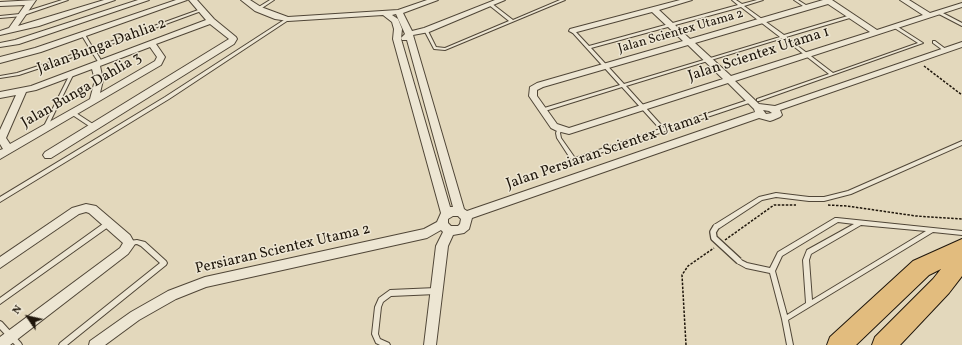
<!DOCTYPE html>
<html>
<head>
<meta charset="utf-8">
<style>
	body { margin:0 }
	#map { position:relative; width:962px; height:345px; overflow:hidden; background:#e3d8bc; font-family:Vollkorn,serif }
	canvas { display:block }
	.north { position:absolute; left:8px; top:297px; width:40px; height:40px; -webkit-text-stroke:3px #ede6d3; paint-order:stroke; rotate:304deg; font-size:11px; font-weight:700; line-height:16px; text-align:center; color:#1f160b }
	.north::after { content:''; display:block; margin:auto; width:14px; height:18px; background:#1f160b; clip-path:polygon(50% 0,100% 100%,50% 72%,0 100%) }
</style>
</head>
<body>
<div id="map">
<canvas width="962" height="345"></canvas>
<div class="north">N</div>
</div>
<script>
const ctx = document.querySelector('canvas').getContext('2d');
ctx.lineJoin = 'round';
const toPath = rows => new Path2D(rows.map(r => 'M' + r).join(''));
function strokePath(path, color, width, dash) { ctx.strokeStyle = color; ctx.lineWidth = width; ctx.lineCap = dash ? 'butt' : 'round'; ctx.setLineDash(dash || []); ctx.stroke(path); }
function fillPath(path, color) { ctx.fillStyle = color; ctx.fill(path, 'evenodd'); }
function label(font, color, halo, rows, align = 'center') {
  ctx.font = font + ' Vollkorn,serif'; ctx.lineWidth = 3; ctx.setLineDash([]); ctx.textBaseline = 'middle'; ctx.strokeStyle = halo; ctx.fillStyle = color; for (const [text, x, y, turn = 0] of rows) {
    ctx.save(); ctx.translate(x, y); ctx.rotate((+turn || 0) * Math.PI / 180); ctx.textAlign = isNaN(turn) ? turn : align; if (halo) ctx.strokeText(text, 0, 0); ctx.fillText(text, 0, 0); ctx.restore();
  }
}
const path = toPath([
	[924,66,962,95],
	[828,205,847,206,916,216,962,219],
	[725,240,774,205,796,205],
	[686,345,682,275,688,266,714,248]
]);
const service = toPath([
	[62,0,68,0,24,15,23,16,0,18,0,16,20,14,21,13,62,0],
	[270,0,274,0,259,10,257,10,257,8,270,0],
	[560,0,565,0,445,50,434,49,424,30,425,29,427,29,436,47,445,48,509,21,489,5,489,3,491,3,513,20,560,0],
	[732,0,736,0,742,4,757,0,763,0,744,6,784,35,851,15,853,15,853,17,786,37,833,73,918,43,893,27,893,25,895,25,923,43,759,101,757,101,757,99,829,74,783,38,626,86,664,128,748,100,750,99,752,101,752,102,576,161,572,161,557,138,556,133,558,128,562,128,562,129,560,133,561,138,575,158,660,129,622,87,545,111,541,111,541,109,620,85,572,32,572,30,574,30,589,46,738,5,732,0],
	[741,7,780,37,624,84,591,48,741,7],
	[794,0,798,0,809,7,807,8,806,8,794,0],
	[201,9,202,9,204,10,95,50,102,62,101,63,99,63,91,51,19,75,0,78,0,76,17,73,90,49,81,34,82,33,84,33,93,48,201,9],
	[937,11,939,11,962,23,962,26,937,13,937,11],
	[287,18,289,18,290,19,169,99,0,202,0,197,165,97,287,18],
	[933,41,935,41,947,50,945,51,944,51,933,43,933,41],
	[71,72,72,72,74,73,47,128,47,129,43,129,43,128,71,72],
	[73,111,96,126,96,128,92,128,71,114,71,113,73,111],
	[962,141,962,145,851,194,824,201,809,201,776,197,762,200,718,229,714,229,713,227,714,225,759,197,776,193,809,197,824,197,848,191,962,141],
	[835,218,837,218,962,231,962,235,933,232,788,320,793,345,787,345,782,319,770,273,746,268,737,263,736,261,737,259,739,259,747,263,770,268,778,252,835,218],
	[838,222,854,224,807,250,803,260,806,303,787,315,775,271,782,256,838,222],
	[861,225,926,231,812,300,809,260,811,254,861,225],
	[107,221,111,221,112,223,111,225,0,304,0,298,107,221],
	[137,240,145,242,166,261,167,263,166,265,67,345,59,345,60,343,160,263,141,246,137,244,129,245,127,245,126,243,127,241,129,241,137,240],
	[436,288,438,289,439,291,438,293,436,294,391,296,383,302,381,307,378,334,380,339,389,343,390,345,380,345,376,343,372,334,375,307,379,298,390,290,436,288],
	[0,321,2,322,21,343,22,345,15,345,0,329,0,321]
]);
const minor = toPath([
	[36,0,18,26,104,0,115,0,39,26,0,35,0,31,9,28,25,5,0,6,0,2,36,0],
	[138,0,149,0,19,44,0,47,0,43,15,40,138,0],
	[176,0,187,0,41,52,0,63,0,57,35,48,176,0],
	[189,0,197,0,214,19,236,37,237,39,234,44,51,158,45,158,43,155,45,152,229,39,210,24,156,44,165,57,161,65,0,159,0,150,3,149,0,144,0,130,16,95,0,98,0,92,31,86,206,20,189,0],
	[150,47,157,57,155,61,100,93,103,80,100,66,150,47],
	[92,69,95,80,90,99,10,144,6,138,26,92,36,90,92,69],
	[241,0,250,0,261,7,288,17,398,10,427,0,438,0,403,13,412,31,424,28,495,0,505,0,429,32,413,35,464,209,467,211,755,112,754,109,728,83,569,134,557,131,551,128,529,96,530,87,537,83,683,41,652,12,573,33,569,31,570,29,680,0,692,0,659,10,690,39,823,0,832,0,877,30,923,15,900,0,909,0,930,13,962,3,962,7,735,81,759,104,775,106,962,42,962,47,780,110,782,115,780,117,773,120,770,121,759,118,472,218,469,229,464,233,453,235,448,246,436,345,424,345,436,246,443,232,441,230,427,238,206,287,176,299,139,320,105,345,89,345,90,341,131,312,168,291,205,277,424,229,437,222,441,213,393,39,394,29,392,22,383,15,288,21,275,19,255,11,241,0],
	[828,4,870,32,731,76,695,43,828,4],
	[396,14,405,34,401,38,402,40,407,40,453,207,450,207,401,39,402,29,398,19,392,15,396,14],
	[688,45,723,79,569,128,557,124,537,96,537,90,543,87,688,45],
	[763,110,769,111,772,113,766,114,763,110],
	[453,216,458,216,461,219,460,224,458,226,451,226,448,223,448,219,453,216],
	[86,204,96,206,130,235,135,244,133,247,128,254,10,345,0,345,0,337,120,248,123,243,89,213,86,212,79,214,0,268,0,257,72,208,86,204]
]);
const motorway = toPath([
	[962,239,962,276,949,293,900,345,872,345,875,337,933,279,941,269,929,275,856,345,827,345,830,337,913,261,962,239]
]);
const serviceBridge = toPath([
	[716,227,713,232,714,238,739,261]
]);
const farStreetnames = [
	["Jalan Scientex Utama 2",681,32,-16]
];
const streetNames = [
	["Jalan Bunga Dahlia 2",102,47,-20],
	["Jalan Scientex Utama 1",759,55,-18],
	["Jalan Bunga Dahlia 3",82,91,-30],
	["Jalan Persiaran Scientex Utama 1",608,151,-19],
	["Persiaran Scientex Utama 2",283,250,-13]
];
strokePath(service, '#504637', 2);
strokePath(minor, '#504637', 2);
strokePath(motorway, '#1f160b', 2);
strokePath(path, '#1f160b', 1.5, [2.5, 1.5]);
fillPath(service, '#ede6d3');
fillPath(minor, '#ede6d3');
fillPath(motorway, '#e2bc7e');
strokePath(serviceBridge, '#504637', 8, []);
strokePath(serviceBridge, '#ede6d3', 5.5);
label('13px', '#1f160b', '#ede6d3', farStreetnames);
label('15px', '#1f160b', '#ede6d3', streetNames);
</script>
</body>
</html>
